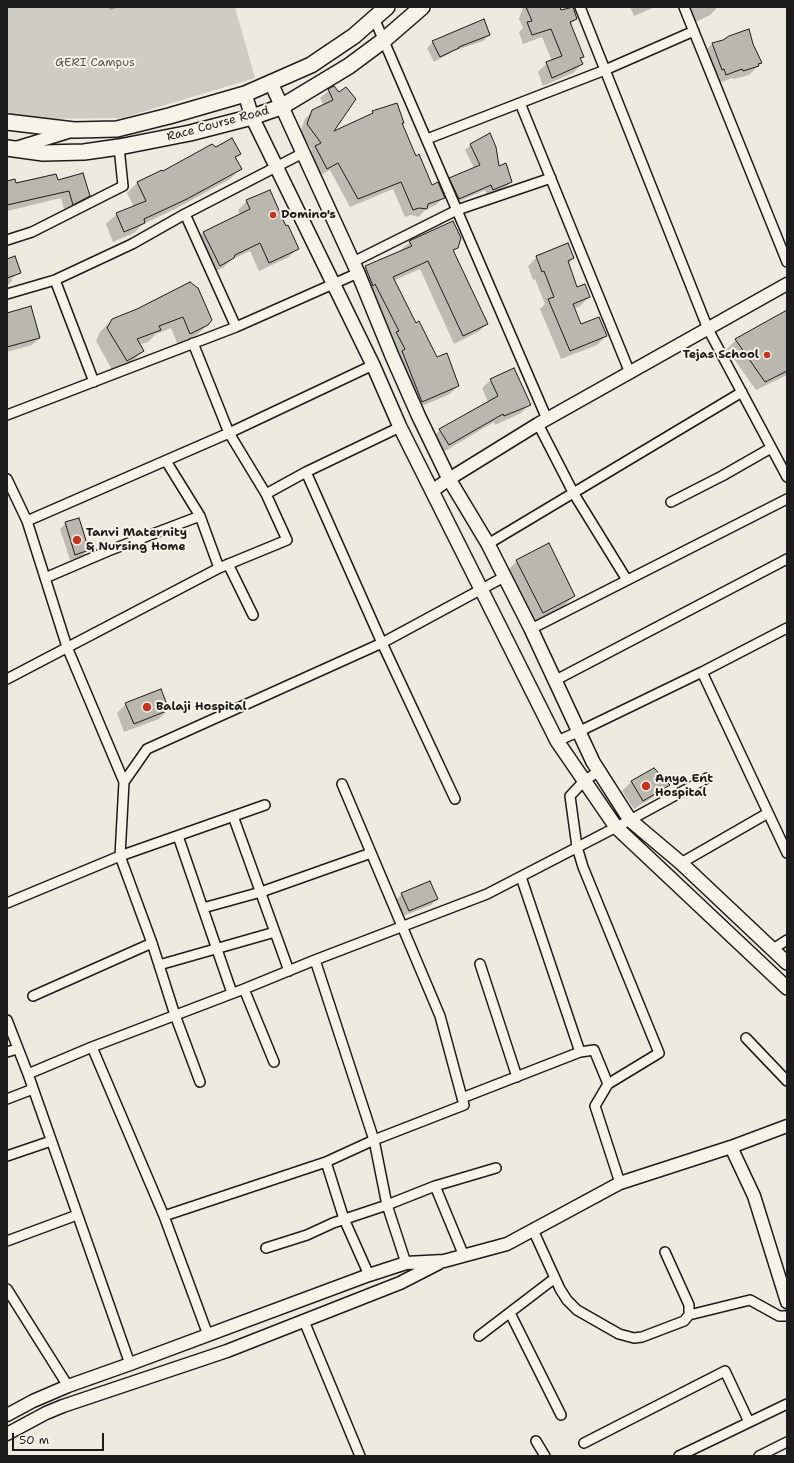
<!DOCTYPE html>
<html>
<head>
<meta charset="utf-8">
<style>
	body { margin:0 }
	#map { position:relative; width:794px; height:1463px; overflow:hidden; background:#eeeae0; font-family:"Shantell Sans",sans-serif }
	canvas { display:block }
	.frame { position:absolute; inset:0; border:8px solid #1c1c1c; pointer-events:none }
	.scale { position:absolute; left:12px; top:1433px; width:92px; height:18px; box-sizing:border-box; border:2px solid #1c1c1c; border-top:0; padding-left:5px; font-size:12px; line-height:14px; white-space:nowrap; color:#1c1c1c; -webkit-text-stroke:3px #f7f3e8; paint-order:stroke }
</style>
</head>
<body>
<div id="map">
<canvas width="794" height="1463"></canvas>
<div class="frame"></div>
<div class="scale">50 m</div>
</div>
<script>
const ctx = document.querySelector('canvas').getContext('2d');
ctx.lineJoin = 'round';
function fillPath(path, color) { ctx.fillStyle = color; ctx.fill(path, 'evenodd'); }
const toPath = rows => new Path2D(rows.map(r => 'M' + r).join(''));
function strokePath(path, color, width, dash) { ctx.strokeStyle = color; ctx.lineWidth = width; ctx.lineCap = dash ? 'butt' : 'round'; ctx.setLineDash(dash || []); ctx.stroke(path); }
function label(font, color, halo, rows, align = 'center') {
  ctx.font = font + ' "Shantell Sans",sans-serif'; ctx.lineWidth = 4; ctx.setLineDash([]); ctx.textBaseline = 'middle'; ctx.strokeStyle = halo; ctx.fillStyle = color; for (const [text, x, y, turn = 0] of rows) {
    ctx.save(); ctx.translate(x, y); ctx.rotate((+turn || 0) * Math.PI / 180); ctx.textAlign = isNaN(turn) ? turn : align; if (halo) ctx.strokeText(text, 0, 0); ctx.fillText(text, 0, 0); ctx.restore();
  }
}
const green = toPath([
	[7,7,235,7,255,78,122,118,33,119,7,112]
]);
const shadow = toPath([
	[109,7,120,7,110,10],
	[523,7,559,7,560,11,576,19,570,25,582,56,580,59,582,64,573,73,543,86,538,72,547,63,552,61,542,37,523,44,519,32,523,28,519,19],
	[630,7,655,7,634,16],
	[690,7,715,7,716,9,710,15,696,22],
	[489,35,483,41,454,51,434,62,427,48,433,42],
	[724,41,752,45,761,63,749,75,734,79,732,78,717,84,703,53,712,44],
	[333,87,339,94,331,134,369,116,373,112,403,122,402,124,415,157,431,186,444,197,436,205,426,209,419,217,411,215,405,217,393,189,350,207,330,170,319,176,308,154,312,150,300,132,305,119,313,111,324,106,320,98],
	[471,145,498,167,511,182,505,188,487,195,485,190,453,204,444,184,450,178,474,168,465,150],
	[216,149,240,154,235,159,240,169,230,179,175,209,143,224,134,233,113,242,106,224,117,214,134,207,127,193,138,182,163,173],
	[57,181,89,196,81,204,65,212,61,198,7,211,7,182,15,184],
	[247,201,285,227,298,248,289,257,259,271,250,251,231,260,224,267,210,274,194,242,203,233,240,215,238,210],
	[410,242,457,248,453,252,487,324,478,332,454,344,420,269,393,281,415,324,436,359,458,386,450,394,413,410,356,276,365,267,402,251,401,250],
	[537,257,573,258,568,264,577,289,589,297,580,306,574,309,581,325,606,336,597,345,561,359,540,309,545,304,535,279,533,280,528,266],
	[7,260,20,272,11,279,12,281,7,286],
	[190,284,207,325,195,337,178,345,171,328,156,334,148,342,139,345,143,351,131,363,114,373,96,341,100,332,112,320,137,310],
	[787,311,787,375,756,390,727,349,736,340],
	[7,314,39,338,32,345,7,352],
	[491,380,530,404,521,413,495,425,494,422,440,454,431,439,440,430,488,402,482,388],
	[66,523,88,550,82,556,70,560,60,529],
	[517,561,574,596,562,608,530,624,505,573],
	[126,704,168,710,159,719,124,732,117,713],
	[654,769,668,784,660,793,634,809,622,791,631,782],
	[402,894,437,899,431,905,403,916,396,900]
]);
const building = toPath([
	[526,7,560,7,561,10,573,7,577,19,570,22,584,57,580,58,583,64,552,78,546,62,562,56,551,29,532,35,527,22,532,21,526,7],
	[484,19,490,35,459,47,459,48,440,57,432,41,484,19],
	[749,29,753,44,762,63,758,64,759,66,743,71,742,69,726,75,724,69,722,70,712,43,723,40,729,36,749,29],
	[334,86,339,92,346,87,356,99,334,131,373,113,372,111,397,103,404,123,402,123,416,156,419,154,432,185,438,182,445,198,428,204,427,209,419,208,413,210,401,182,358,199,338,163,327,169,315,146,321,143,307,124,312,110,333,100,328,89,334,86],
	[490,133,496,147,499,166,506,163,512,182,493,190,491,185,459,199,449,178,480,165,470,144,490,133],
	[232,138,241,154,235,157,242,169,187,199,144,219,145,223,124,232,116,213,146,201,137,182,162,170,163,171,212,144,216,147,232,138],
	[83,173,90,196,73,205,69,191,7,205,7,181,15,179,16,183,56,174,58,180,83,173],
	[270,190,286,226,288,225,299,249,269,263,260,243,235,255,234,258,220,266,203,232,250,209,246,200,270,190],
	[453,221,461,238,458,248,453,250,488,324,463,336,428,261,393,277,416,323,419,321,437,357,447,353,459,386,422,402,402,351,405,349,396,332,399,331,375,284,373,286,365,266,412,246,409,241,453,221],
	[568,243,574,258,568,261,577,287,585,284,590,297,573,304,581,324,599,317,607,336,570,351,548,299,554,297,544,271,542,272,536,256,568,243],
	[15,256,21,273,7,278,7,259,15,256],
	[190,282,198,288,212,320,208,325,190,334,183,317,159,326,161,330,137,339,144,351,127,361,107,328,112,319,137,309,190,282],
	[31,306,40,338,7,347,7,313,31,306],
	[787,310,787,371,765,382,735,339,787,310],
	[514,368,531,405,504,416,503,414,449,445,439,429,498,396,490,379,514,368],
	[79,518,89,550,75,555,65,522,79,518],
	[549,543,575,596,543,613,516,560,549,543],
	[161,689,169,710,134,724,125,703,161,689],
	[654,768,670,785,643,801,631,781,654,768],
	[430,881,438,899,409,911,401,893,430,881]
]);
const minor = toPath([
	[580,7,708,329,787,477],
	[684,7,787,262],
	[374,18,547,419],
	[520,103,630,373],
	[427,139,605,70,694,31],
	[185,214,236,327],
	[7,240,32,232,123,186,119,147],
	[353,262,457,210,551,178],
	[55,280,94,382],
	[7,294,55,280,132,244,185,214,303,153],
	[7,415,236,327,358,273],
	[538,424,574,494,627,580],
	[166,461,200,516,219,568],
	[306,472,382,643,455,799],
	[7,479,27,521,67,647,124,782],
	[266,494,306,472,400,427],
	[671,502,722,476,771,448],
	[27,521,229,433,373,365],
	[488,544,742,392],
	[228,564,253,615],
	[45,578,108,551,200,516],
	[531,629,787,499],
	[702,672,787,853],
	[7,679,219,568,287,540,266,494,229,433,193,343],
	[554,681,787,559],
	[557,741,578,732,702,672,787,628],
	[599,771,584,781,570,796,577,847,583,867,659,1053,608,1084,595,1106,620,1183],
	[233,816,289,971],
	[178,836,232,993],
	[681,863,768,813],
	[521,877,580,1052],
	[7,903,120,856,124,782,147,749,382,643,504,577],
	[203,908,261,892,371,853],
	[773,949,787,940],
	[315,960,374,1140,387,1205,406,1263],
	[480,964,517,1077],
	[159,965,275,932],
	[244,989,274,1062],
	[33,996,152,943],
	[7,1020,28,1074,130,1364],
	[746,1038,787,1081],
	[92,1047,164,1216,208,1335],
	[7,1052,17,1049],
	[28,1074,92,1047,244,989,315,960,487,894,630,820,707,778],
	[200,1082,175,1015,152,943,120,856,265,805],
	[462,1098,580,1052,594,1050,608,1084],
	[7,1099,33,1089],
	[7,1156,51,1141],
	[326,1162,344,1219,369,1275],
	[435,1186,464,1256],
	[164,1216,326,1162,374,1140,464,1105,440,1016,342,784],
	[533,1230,560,1289,567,1300,577,1310,619,1334,634,1338,642,1337,684,1321,689,1315,689,1305,665,1252],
	[7,1241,77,1215],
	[266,1248,307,1235,333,1223,387,1205,435,1186,496,1168],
	[7,1289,68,1386],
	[510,1313,561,1415],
	[689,1315,750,1300,779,1316,787,1316],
	[304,1321,360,1456],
	[479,1336,555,1278],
	[536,1441,545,1456],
	[584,1443,725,1371,749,1422],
	[679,1456,787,1404],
	[759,1456,787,1442]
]);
const tertiary = toPath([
	[16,148,71,131],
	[432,491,449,479,538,424,787,284],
	[731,1147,754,1196,787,1302],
	[7,1415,33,1401,68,1386,130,1364,369,1275,406,1263,444,1261,507,1244,620,1183,731,1147,787,1126],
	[7,1434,46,1413,63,1406,227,1351,400,1283,439,1263]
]);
const secondary = toPath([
	[271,83,358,273,392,356,419,417,449,479,488,544,531,629,593,762,630,820,681,863,787,963],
	[245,94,252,117,373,365,400,427,557,741,616,827,787,988]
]);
const primary = toPath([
	[7,122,74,130,117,129,169,116,245,94,311,65,354,36,387,7],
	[7,148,43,153,84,152,119,147,190,133,252,117,281,107,349,66,384,40,422,7]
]);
const markers = [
	[273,215,4,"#c8321e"],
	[767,355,4,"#c8321e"],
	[77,540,5,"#c8321e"],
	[147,707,5,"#c8321e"],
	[646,786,5,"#c8321e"]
];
const parkNames = [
	["GERI Campus",95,63]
];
const streetNames = [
	["Race Course Road",218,124,-15]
];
const poiNames = [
	["Domino's",281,215],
	["Tejas School",759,355,"right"],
	["Tanvi Maternity",86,533],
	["& Nursing Home",86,547],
	["Balaji Hospital",156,707],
	["Anya Ent",655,779],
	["Hospital",655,793]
];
fillPath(green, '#cfccc3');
fillPath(shadow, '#0003');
fillPath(building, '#bab7af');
strokePath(building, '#1c1c1c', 1);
strokePath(minor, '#1c1c1c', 12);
strokePath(tertiary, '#1c1c1c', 15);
strokePath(secondary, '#1c1c1c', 16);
strokePath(primary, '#1c1c1c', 18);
strokePath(minor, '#f7f3e8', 9);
strokePath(tertiary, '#f7f3e8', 12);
strokePath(secondary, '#f7f3e8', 13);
strokePath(primary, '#f7f3e8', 15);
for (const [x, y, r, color] of markers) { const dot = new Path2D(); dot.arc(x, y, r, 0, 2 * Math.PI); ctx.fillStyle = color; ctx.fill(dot); strokePath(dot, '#f7f3e8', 1.5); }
label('12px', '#52514e', '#f7f3e8', parkNames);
label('12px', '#1c1c1c', '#f7f3e8', streetNames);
label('bold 12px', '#1c1c1c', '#f7f3e8', poiNames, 'left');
</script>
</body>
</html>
